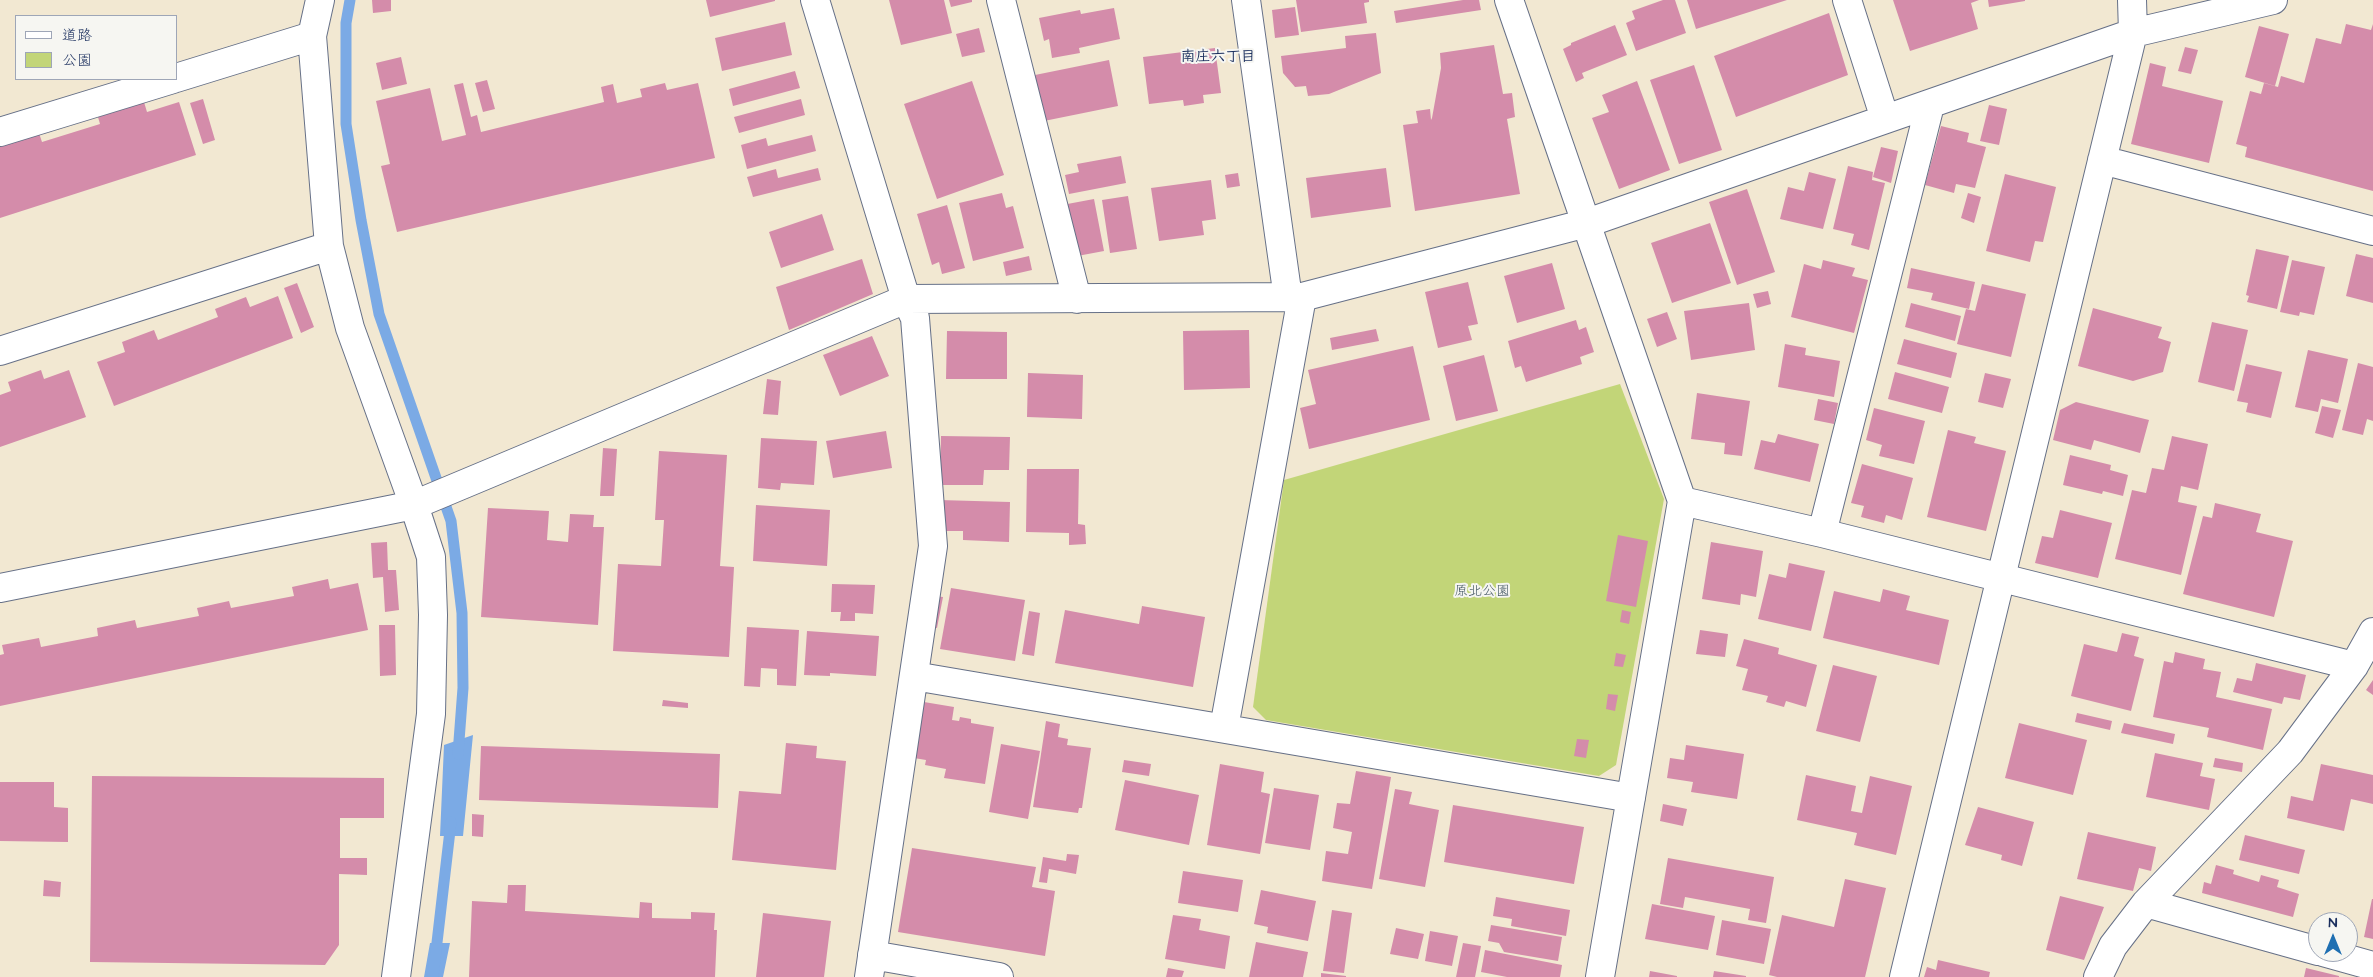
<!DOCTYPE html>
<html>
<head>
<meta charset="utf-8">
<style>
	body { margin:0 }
	#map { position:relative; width:2373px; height:977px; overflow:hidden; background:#f2e8d2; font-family:"Architects Daughter","Klee One",sans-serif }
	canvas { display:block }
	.legend { position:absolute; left:15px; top:15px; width:162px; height:65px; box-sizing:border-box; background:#f6f6f2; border:1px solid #9ea6b7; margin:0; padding:6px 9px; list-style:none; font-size:15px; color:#1b2f5e }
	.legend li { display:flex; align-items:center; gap:10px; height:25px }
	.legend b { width:25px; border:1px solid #9ea6b7 }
	.north { position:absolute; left:2308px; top:912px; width:50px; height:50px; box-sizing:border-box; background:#f6f6f2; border:1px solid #9ea6b7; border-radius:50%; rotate:0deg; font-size:14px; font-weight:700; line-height:20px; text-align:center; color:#1b2f5e }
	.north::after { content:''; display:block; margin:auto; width:18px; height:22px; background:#1f6fb2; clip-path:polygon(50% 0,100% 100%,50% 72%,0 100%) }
</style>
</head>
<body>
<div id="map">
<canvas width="2373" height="977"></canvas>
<ul class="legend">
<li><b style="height:6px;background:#fff"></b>道路</li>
<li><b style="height:14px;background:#c2d578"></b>公園</li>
</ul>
<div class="north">N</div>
</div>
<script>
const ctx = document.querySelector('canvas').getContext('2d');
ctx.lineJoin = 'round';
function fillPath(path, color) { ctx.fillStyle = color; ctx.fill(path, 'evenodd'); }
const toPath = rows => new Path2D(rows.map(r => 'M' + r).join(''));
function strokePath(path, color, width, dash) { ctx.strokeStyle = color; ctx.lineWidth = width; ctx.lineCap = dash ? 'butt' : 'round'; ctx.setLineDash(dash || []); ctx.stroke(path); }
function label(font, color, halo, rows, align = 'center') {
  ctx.font = font + ' "Architects Daughter","Klee One",sans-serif'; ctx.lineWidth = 4; ctx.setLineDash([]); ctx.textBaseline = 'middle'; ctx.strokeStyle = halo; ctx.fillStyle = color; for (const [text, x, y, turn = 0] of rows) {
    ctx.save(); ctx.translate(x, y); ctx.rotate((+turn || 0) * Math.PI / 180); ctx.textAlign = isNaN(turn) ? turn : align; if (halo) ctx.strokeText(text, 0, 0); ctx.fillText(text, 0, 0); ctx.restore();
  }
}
const green = toPath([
	[1620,384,1664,499,1616,765,1599,776,1266,720,1253,707,1284,480]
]);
const water = toPath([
	[473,735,463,836,440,836,444,745],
	[430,943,450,943,443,977,424,977]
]);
const stream = toPath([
	[350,0,346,23,346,124,361,220,379,314,451,521,462,613,463,688,458,754],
	[433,977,451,822]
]);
const building = toPath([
	[372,0,391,0,391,11,373,13],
	[706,0,775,0,775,1,710,17],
	[889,0,944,0,952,33,901,45],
	[949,0,972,0,972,2,951,7],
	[1296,0,1369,0,1369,2,1364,3,1367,23,1301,32],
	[1463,0,1479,0,1481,10,1396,23,1394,11],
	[1663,0,1675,0,1686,33,1636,51,1626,23,1635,19,1632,11],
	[1687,0,1787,0,1696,29],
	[1893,0,1979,0,1971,3,1978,29,1910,51],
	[1988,0,2025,0,2025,1,1989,7],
	[1295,7,1299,35,1275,38,1272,10],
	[1114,8,1120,39,1079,48,1080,53,1052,58,1049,39,1044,41,1039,18,1080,10,1081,14],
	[1829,13,1848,75,1736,117,1714,56],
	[785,22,792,55,722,71,715,38],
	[2346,24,2371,30,2373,24,2373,191,2245,157,2247,147,2236,144,2250,91,2261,94,2264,83,2278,87,2281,76,2304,83,2316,38,2341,44],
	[1615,25,1627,55,1582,73,1584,78,1576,82,1563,49,1571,45,1571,43],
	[2259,26,2289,34,2275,86,2245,77],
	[979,28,985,52,962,57,956,34],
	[1376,33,1381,73,1329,94,1308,96,1306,86,1295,87,1283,73,1281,56,1346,48,1345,36],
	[1494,45,1503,94,1512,93,1515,117,1507,119,1520,194,1415,211,1403,125,1418,123,1416,111,1430,109,1431,120,1432,118,1441,68,1440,53],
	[2185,47,2198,50,2191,74,2178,71],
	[1215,48,1221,93,1203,95,1204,103,1184,106,1183,100,1149,104,1143,57],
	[401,57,407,84,382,90,376,63],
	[1109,60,1118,106,1044,121,1035,75],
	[2150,63,2166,67,2162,86,2223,101,2209,163,2131,144],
	[1694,65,1722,150,1679,164,1650,80],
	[795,71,800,88,733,106,729,89],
	[487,80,495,109,483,112,475,83],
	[972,81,1004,175,937,199,904,104],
	[1637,81,1670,170,1619,189,1592,118,1609,112,1602,95],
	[463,83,471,117,477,115,481,132,604,102,601,87,613,84,617,103,642,97,640,89,665,83,667,90,698,83,715,158,397,232,381,166,390,164,376,101,430,88,442,141,466,135,454,85],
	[203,99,215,140,203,144,190,103],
	[801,99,805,115,739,133,734,117],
	[144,102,147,112,179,102,196,155,0,218,0,146,39,133,42,142,100,124,98,117],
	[1989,105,2007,109,1999,145,1980,141],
	[1941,126,1969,133,1967,142,1986,147,1975,188,1956,184,1954,193,1925,185],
	[812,135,816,151,747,169,741,145,766,138,768,146],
	[1881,147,1898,151,1891,183,1873,177],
	[1121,156,1126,183,1069,194,1065,175,1079,172,1077,164],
	[1848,166,1873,172,1872,180,1885,183,1869,250,1851,245,1854,234,1833,229],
	[818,168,821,180,753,197,747,177,776,169,778,178],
	[1386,168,1391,207,1311,218,1306,178],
	[1809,172,1836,179,1823,229,1780,219,1788,187,1804,191],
	[1238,173,1240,186,1227,188,1225,175],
	[2005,174,2056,187,2043,242,2035,241,2030,262,1986,251],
	[1211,180,1216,219,1202,221,1204,235,1159,241,1151,188],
	[1747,189,1775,272,1737,285,1709,202],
	[1002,193,1006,208,1013,206,1024,248,973,261,959,203],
	[1968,193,1981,197,1974,223,1961,218],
	[1128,196,1137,249,1110,253,1102,200],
	[1094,199,1104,251,1072,257,1062,205],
	[947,205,965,268,942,274,939,262,932,265,917,214],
	[822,214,834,250,781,268,769,232],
	[1710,223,1731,283,1672,303,1651,243],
	[2256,249,2289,256,2277,309,2247,302,2249,296,2246,295],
	[2356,254,2373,258,2373,303,2346,296],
	[1029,256,1032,270,1006,276,1003,262],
	[862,259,873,294,789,330,776,287],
	[1823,260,1855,268,1852,276,1868,280,1854,333,1791,317,1804,264,1821,269],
	[2292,260,2325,267,2314,315,2300,312,2299,316,2280,312],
	[1552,263,1565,309,1517,323,1504,276],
	[1911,268,1975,282,1969,309,1931,300,1933,293,1907,288],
	[1468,282,1478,324,1468,326,1472,340,1438,348,1425,292],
	[297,283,314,327,301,333,284,288],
	[1982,284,2026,294,2011,357,1957,344,1966,309,1975,311],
	[1768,291,1771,304,1757,308,1753,294],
	[278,296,293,338,114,406,97,362,125,352,122,342,154,330,158,340,218,317,215,309,246,297,250,307],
	[1749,303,1755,350,1691,360,1684,311],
	[1911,303,1961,316,1955,341,1905,327],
	[2093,308,2162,327,2158,338,2171,342,2163,372,2133,381,2078,366],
	[1667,312,1677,339,1657,347,1647,319],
	[1576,320,1579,330,1586,327,1594,352,1580,357,1582,364,1526,382,1521,366,1515,368,1508,341],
	[2212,322,2248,330,2234,391,2198,382],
	[1376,329,1379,341,1332,350,1330,338],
	[1249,330,1250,388,1184,390,1183,331],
	[947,331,1007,332,1007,379,946,379],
	[872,336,889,376,840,396,823,355],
	[1904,339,1957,353,1951,378,1897,364],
	[1785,344,1806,348,1805,355,1840,361,1834,397,1778,387],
	[1413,346,1430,420,1309,449,1300,408,1316,404,1308,370],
	[2308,350,2348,359,2338,403,2321,399,2318,412,2295,407],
	[1484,355,1498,411,1456,421,1443,366],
	[2358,363,2373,367,2373,421,2367,419,2363,435,2342,430],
	[2246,364,2282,372,2271,418,2246,412,2248,403,2237,401],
	[41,370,44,379,69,370,86,417,0,447,0,395,11,391,8,382],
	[1895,372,1949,387,1942,413,1888,399],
	[1028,373,1083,375,1082,419,1027,417],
	[1985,373,2011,379,2003,408,1978,402],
	[767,379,781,381,778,415,763,414],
	[1697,393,1750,401,1742,456,1724,454,1725,443,1691,439],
	[1818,399,1838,403,1834,424,1814,420],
	[2076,402,2149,420,2140,453,2094,440,2091,450,2053,440,2060,410],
	[2322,406,2341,410,2333,438,2315,433],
	[1874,408,1925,421,1914,464,1879,456,1882,445,1866,440],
	[1948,430,1976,437,1974,443,2006,451,1986,531,1927,517],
	[886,431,892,468,833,478,826,441],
	[1778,434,1819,444,1810,482,1754,469,1761,440,1775,443],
	[941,436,1010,437,1009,470,984,470,983,485,940,485],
	[2172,436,2208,444,2198,490,2181,486,2178,502,2197,506,2181,575,2115,559,2132,490,2146,493,2152,468,2164,470],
	[761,438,817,441,814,485,781,483,780,490,758,488],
	[603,448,617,449,614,496,600,496],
	[659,451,727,455,720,566,734,567,729,657,613,651,618,564,661,566,664,520,655,520],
	[2070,455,2111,465,2110,470,2128,475,2123,496,2103,491,2102,494,2063,485],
	[1862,464,1913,478,1902,520,1886,515,1884,523,1861,517,1864,506,1851,503],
	[1027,469,1079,469,1078,524,1085,525,1086,544,1069,545,1069,533,1026,532],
	[939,500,1010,502,1009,542,963,540,963,531,938,531],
	[2215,503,2261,514,2256,532,2293,541,2274,617,2183,594,2203,516,2212,518],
	[756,505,830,510,827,566,753,561],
	[488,508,549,511,547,540,568,542,570,514,594,515,593,527,604,527,598,625,481,617],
	[2060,510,2112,523,2098,578,2035,563,2042,536,2053,538],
	[1618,535,1648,541,1636,607,1606,601],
	[387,542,388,570,396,570,399,610,385,612,383,577,373,578,371,543],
	[1711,542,1763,551,1756,597,1741,594,1740,605,1702,599],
	[1789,563,1825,571,1811,631,1758,619,1769,574,1786,578],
	[328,579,330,589,358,583,368,630,0,706,0,655,4,654,2,645,39,638,41,647,98,636,97,628,135,620,137,628,199,616,197,608,229,601,231,608,294,596,292,587],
	[832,584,875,585,873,614,855,613,855,621,840,621,841,612,831,612],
	[951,588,1025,600,1015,661,940,649],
	[1883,589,1910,596,1906,610,1949,620,1939,665,1823,638,1834,591,1880,602],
	[934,596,943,597,937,628,929,627],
	[1142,606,1205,617,1193,687,1055,663,1065,610,1139,624],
	[1622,610,1631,612,1629,624,1620,622],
	[1029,611,1040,613,1034,656,1022,654],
	[379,625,395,625,396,675,380,676],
	[747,627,799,630,796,686,777,685,777,669,761,668,760,687,744,686],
	[1700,630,1728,634,1725,657,1696,654],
	[807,631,879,636,876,676,830,673,830,676,804,675],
	[2122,633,2139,637,2134,656,2144,659,2131,711,2071,696,2084,644,2117,652],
	[1744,639,1779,648,1778,654,1817,665,1806,707,1786,701,1784,707,1766,702,1768,696,1742,690,1748,669,1736,666],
	[2175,652,2205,659,2203,669,2221,672,2216,697,2272,709,2263,750,2207,737,2209,728,2153,717,2164,661,2173,663],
	[1616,653,1626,655,1623,667,1614,666],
	[2256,663,2306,675,2300,700,2284,697,2282,704,2233,692,2237,678,2252,681],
	[1833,665,1877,676,1860,742,1816,731],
	[2373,680,2373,695,2366,690],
	[1608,694,1618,695,1615,711,1606,709],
	[663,700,688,703,688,708,662,706],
	[924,702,954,707,952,720,959,721,960,717,971,719,971,723,994,727,985,784,944,778,946,769,925,765,926,760,914,758],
	[2077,713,2112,721,2110,730,2075,722],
	[1046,721,1060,724,1058,737,1068,739,1067,745,1091,748,1082,808,1079,808,1078,813,1033,807],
	[2019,723,2087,740,2073,795,2005,778],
	[2124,723,2175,734,2173,744,2121,733],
	[1577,739,1589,740,1586,758,1574,756],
	[786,743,817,746,816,758,846,761,836,870,732,860,739,791,781,794],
	[1001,744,1040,751,1028,819,989,812],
	[1686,745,1744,754,1737,799,1691,792,1693,782,1667,778,1670,758,1684,760],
	[481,746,720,754,718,808,479,800],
	[2155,753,2203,763,2200,776,2215,779,2209,810,2146,797],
	[2215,758,2243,763,2242,772,2213,767],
	[1124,760,1151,764,1149,776,1122,772],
	[1220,764,1264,772,1261,792,1270,794,1260,854,1207,845],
	[2321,764,2373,775,2373,804,2351,799,2344,831,2287,818,2291,796,2313,801],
	[1356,771,1391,777,1372,889,1322,881,1326,851,1348,854,1352,832,1333,828,1337,803,1350,804],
	[1806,775,1856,786,1851,811,1862,813,1870,776,1912,786,1896,855,1854,845,1857,833,1797,820],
	[92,776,384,778,384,818,340,818,340,858,367,858,367,875,339,874,339,945,325,965,90,962],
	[1125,780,1199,795,1189,845,1115,830],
	[0,782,54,782,54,807,68,808,68,842,0,841],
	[1274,788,1319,795,1310,850,1265,843],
	[1395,789,1412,792,1409,804,1439,810,1425,887,1379,879],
	[1663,804,1687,809,1683,826,1660,821],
	[1453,805,1584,827,1574,884,1444,862],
	[1978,807,2034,822,2022,866,2001,860,2002,855,1965,845],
	[472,814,484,815,483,837,472,836],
	[2088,832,2156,847,2151,871,2139,868,2133,891,2077,879],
	[2245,835,2305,850,2299,874,2239,860],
	[912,848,1036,867,1032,887,1055,891,1045,956,898,932],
	[1067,854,1079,855,1076,874,1049,869,1047,883,1039,882,1043,857,1066,861],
	[1668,858,1774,877,1766,923,1748,920,1750,909,1685,897,1683,908,1660,904],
	[2216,865,2234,870,2233,874,2259,882,2261,875,2279,880,2277,887,2299,894,2293,917,2202,893,2204,882,2211,884],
	[1183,871,1243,880,1238,912,1178,903],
	[1845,879,1886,888,1865,977,1777,977,1769,975,1782,915,1834,927],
	[44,880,61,882,60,897,43,896],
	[508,885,526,885,525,911,639,918,640,902,652,903,652,918,691,919,691,912,715,913,714,930,717,930,715,977,469,977,472,901,507,903],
	[1261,890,1316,901,1308,941,1267,933,1268,927,1254,924],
	[2060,896,2104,907,2084,960,2046,950],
	[1496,897,1570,910,1566,936,1511,926,1512,919,1493,916],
	[2372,899,2373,899,2373,939,2364,937],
	[1652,904,1715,916,1708,950,1645,939],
	[1332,910,1352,913,1344,973,1323,971],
	[763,913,831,921,824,977,756,977],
	[1173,915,1201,919,1199,930,1230,936,1225,969,1165,959],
	[1722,920,1771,929,1764,964,1716,955],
	[1491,925,1562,937,1558,961,1504,952,1499,943,1488,941],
	[1396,928,1424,934,1418,959,1390,954],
	[1430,931,1458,936,1452,966,1425,961],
	[1256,942,1308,952,1303,977,1249,977],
	[1463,943,1481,946,1475,977,1456,977],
	[1485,950,1562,965,1560,977,1507,977,1481,972],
	[1938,960,1990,972,1989,977,1924,977,1927,967,1936,970],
	[1168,968,1184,971,1182,977,1166,977],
	[2306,968,2339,976,2339,977,2304,977],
	[1650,971,1677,976,1677,977,1649,977],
	[1714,971,1746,976,1746,977,1713,977],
	[1321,973,1346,976,1346,977,1321,977]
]);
const minor = toPath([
	[320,0,312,36,329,246,350,328,414,505,431,557,433,615,431,714,396,977],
	[815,0,906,299,915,318,933,546,869,977],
	[1001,0,1077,299],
	[1246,0,1288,298],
	[1509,0,1682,501,1600,977],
	[1847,0,1885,119],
	[176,78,312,36],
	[0,132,173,79],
	[2102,160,2373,231],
	[0,351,329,246],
	[1682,501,1822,533,2354,666],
	[1822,533,1930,105],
	[0,588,414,505,906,299,1302,297,1587,223,2133,33,2273,0],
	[914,676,1631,798],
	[1224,728,1302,297],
	[2146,903,2318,951],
	[2323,952,2373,966],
	[872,955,999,977],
	[1904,977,2133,33,2132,0],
	[2098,977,2113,946,2146,903,2290,752,2354,666,2373,632]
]);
const parkNames = [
	["原北公園",1482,592]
];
const neighbourhoodNames = [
	["南庄六丁目",1218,58]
];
fillPath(green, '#c2d578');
fillPath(water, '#7baae5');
strokePath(stream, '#7baae5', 11);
fillPath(building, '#d48caa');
strokePath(minor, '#667087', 30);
strokePath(minor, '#fff', 28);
label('14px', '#455864', '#f6f6f2', parkNames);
label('bold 15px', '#1b2f5e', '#f6f6f2', neighbourhoodNames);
</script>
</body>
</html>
